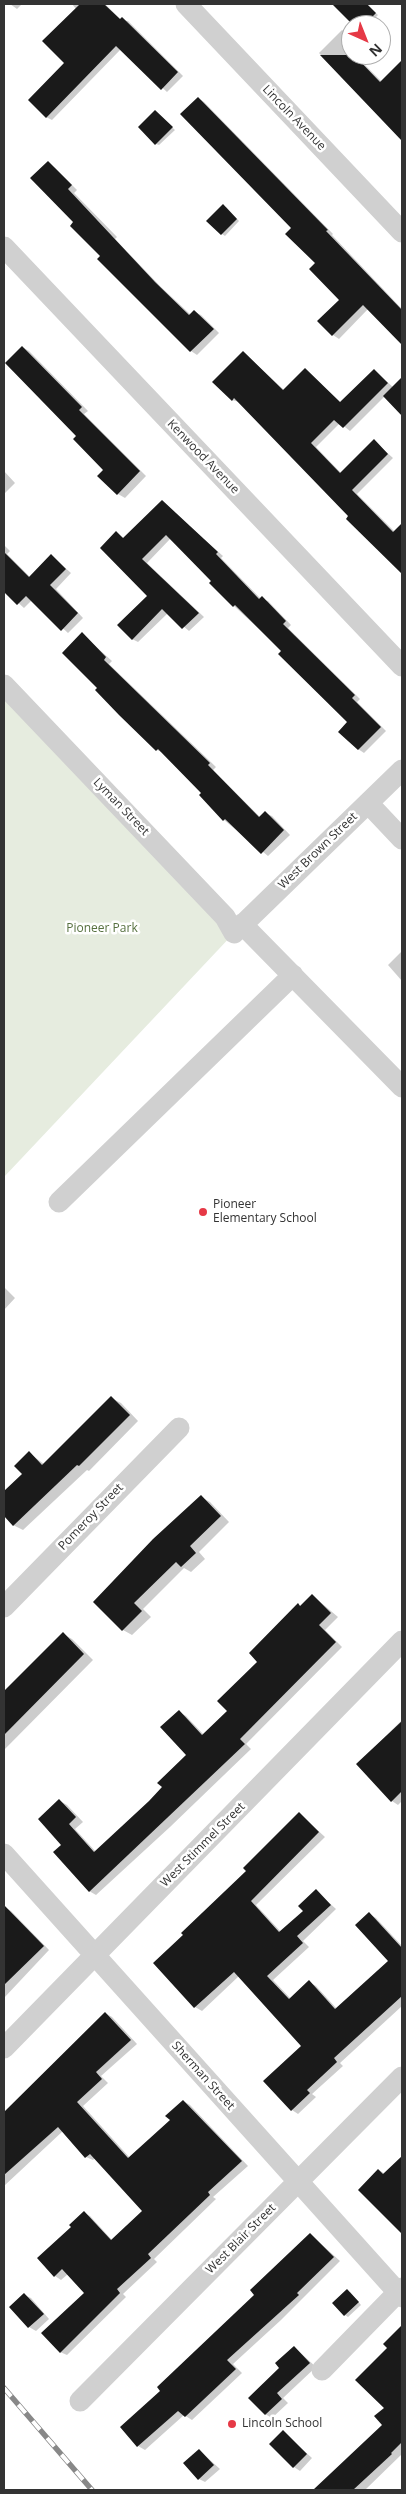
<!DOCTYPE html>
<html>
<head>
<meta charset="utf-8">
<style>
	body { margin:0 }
	#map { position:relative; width:406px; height:2494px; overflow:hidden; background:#fff; font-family:"Open Sans",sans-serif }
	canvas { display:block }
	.frame { position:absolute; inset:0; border:5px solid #333; pointer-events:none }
	.north { position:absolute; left:341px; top:15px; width:50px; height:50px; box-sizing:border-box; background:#fff; border:1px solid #adadad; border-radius:50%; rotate:136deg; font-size:14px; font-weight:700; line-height:20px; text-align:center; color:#333 }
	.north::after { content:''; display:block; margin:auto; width:18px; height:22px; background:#e63946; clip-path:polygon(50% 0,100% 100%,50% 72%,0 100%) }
</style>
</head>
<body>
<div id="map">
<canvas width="406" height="2494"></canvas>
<div class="frame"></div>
<div class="north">N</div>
</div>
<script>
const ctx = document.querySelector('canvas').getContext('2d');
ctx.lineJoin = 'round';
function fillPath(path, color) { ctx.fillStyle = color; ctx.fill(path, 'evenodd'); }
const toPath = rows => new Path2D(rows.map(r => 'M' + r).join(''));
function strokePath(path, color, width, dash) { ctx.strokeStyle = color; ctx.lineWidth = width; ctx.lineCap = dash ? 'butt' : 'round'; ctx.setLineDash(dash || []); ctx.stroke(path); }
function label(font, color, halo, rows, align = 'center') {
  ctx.font = font + ' "Open Sans",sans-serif'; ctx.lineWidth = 5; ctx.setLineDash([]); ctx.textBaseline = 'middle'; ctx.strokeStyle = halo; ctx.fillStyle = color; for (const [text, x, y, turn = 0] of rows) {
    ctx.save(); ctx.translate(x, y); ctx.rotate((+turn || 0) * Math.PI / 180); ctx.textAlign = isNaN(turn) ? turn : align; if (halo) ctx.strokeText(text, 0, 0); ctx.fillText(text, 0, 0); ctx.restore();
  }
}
const green = toPath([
	[4,685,234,933,4,1177]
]);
const shadow = toPath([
	[10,4,22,4,17,9],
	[72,4,105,4,121,20,128,21,183,76,167,92,121,49,52,120,46,117,66,63,76,9],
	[333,4,366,4,378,15,368,25,354,25],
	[342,30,351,37,351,55,366,55,360,60,382,82,402,62,402,99,400,102,402,104,402,140,319,53],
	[198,98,204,102,333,234,332,235,402,309,402,344,368,309,339,339,333,335,341,300,293,228],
	[155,112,175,130,159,145,156,144],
	[54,167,77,190,74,193,117,237,115,239,161,287,191,315,195,312,201,315,219,333,197,355,191,351,99,259,101,256,75,222],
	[226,207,239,221,225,236,222,234],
	[22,347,29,351,88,411,84,414,146,476,125,498,118,494,105,470,77,436],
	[243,352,284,390,305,369,341,403,374,370,394,388,402,379,402,412,385,396,350,431,340,423,316,447,341,473,374,441,393,458,357,494,395,532,400,527,402,529,402,572,348,519,350,516,239,402,232,400],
	[4,471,15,483,4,494],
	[162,502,223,556,221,558,261,599,268,601,291,625,288,628,360,699,357,702,386,731,364,753,358,749,349,722,283,651,234,606,171,538,147,563,204,617,189,631,168,613,138,642,132,639,149,596,116,533,125,539],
	[4,545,10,551,7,554,30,577,52,556,71,573,56,589,83,618,68,633,32,600,24,608,4,590],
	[82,634,112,661,109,664,216,767,213,770,260,817,265,813,272,816,290,835,268,856,224,820,203,793,164,753,157,750,99,688],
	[402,951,402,981,388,965],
	[4,1287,15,1298,4,1310],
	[111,1398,121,1403,138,1421,89,1471,87,1470,23,1530,13,1525,4,1514,4,1493,24,1474,29,1453,44,1464],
	[201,1497,210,1502,229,1522,199,1552,205,1559,191,1572,184,1568,143,1609,151,1617,132,1635,123,1630,95,1602],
	[312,1595,338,1617,325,1630,342,1647,246,1744,251,1749,170,1827,96,1895,89,1891,63,1845,60,1801,67,1805,83,1822,75,1829,96,1852,150,1802,188,1755,179,1712,186,1716,204,1735,229,1711,298,1604,301,1607],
	[63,1634,72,1639,93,1660,4,1750,4,1694],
	[402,1720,402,1801,398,1805,392,1801,358,1764],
	[299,1813,325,1837,256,1905,281,1932,304,1911,316,1891,336,1909,303,1941,309,1947,273,1980,291,1999,309,1982,316,1986,337,2009,390,1961,369,1914,376,1918,402,1946,402,2006,340,2063,343,2066,312,2094,316,2097,298,2114,292,2110,303,2046,239,1976,202,2011,195,2007,154,1963,248,1871],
	[4,1907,11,1911,49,1950,4,1998,4,1952,7,1948,4,1945],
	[105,2013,112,2017,137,2044,101,2076,108,2083,83,2106,130,2158,172,2120,183,2101,190,2105,248,2166,213,2197,216,2199,154,2259,157,2262,123,2294,126,2297,67,2355,60,2352,86,2293,68,2274,61,2280,55,2276,72,2227,84,2213,90,2216,112,2240,144,2211,95,2158,93,2160,86,2157,63,2131,4,2186,4,2114],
	[402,2158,402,2233,359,2190,379,2170,385,2174],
	[310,2234,340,2261,281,2320,233,2364,242,2373,192,2420,184,2415,145,2450,138,2446,162,2391,256,2295],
	[350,2292,361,2305,348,2317,345,2315],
	[24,2295,31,2298,49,2319,36,2331,29,2327,11,2307],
	[396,2333,402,2337,402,2454,365,2490,315,2490,384,2425,389,2348],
	[294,2347,316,2367,283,2398,288,2403,272,2418,265,2414,281,2368],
	[283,2432,312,2458,300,2471,294,2467],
	[200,2451,220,2469,205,2482,199,2479]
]);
const building = toPath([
	[80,4,104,4,120,19,122,17,178,72,161,90,116,46,46,118,28,100,64,63,42,41],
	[332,4,367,4,376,13,364,25,353,25],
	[320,55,354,55,380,82,402,60,402,141],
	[198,97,328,230,326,231,402,310,402,345,363,305,332,336,317,321,339,300,309,269,315,263,285,234,291,228,180,114],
	[155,110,173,127,155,145,138,127],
	[48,161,72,185,68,189,155,282,189,315,194,310,214,329,190,352,97,259,100,256,70,226,73,222,30,178],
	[223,204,237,219,221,235,206,221],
	[22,346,82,407,79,410,140,471,117,495,97,476,103,470,73,439,76,436,5,363],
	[243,351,283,390,305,368,340,402,374,369,388,383,343,428,334,420,311,443,340,473,374,439,388,454,352,490,393,532,402,523,402,574,346,519,348,516,234,398,232,401,212,382],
	[402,377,402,416,383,396],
	[162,500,218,552,216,554,259,599,262,596,286,621,283,624,355,695,352,698,381,727,358,750,338,732,347,722,278,654,281,651,235,605,233,607,209,583,211,581,166,535,142,559,199,613,182,629,162,609,132,640,117,625,147,596,100,548,116,531,123,538],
	[4,552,29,577,51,554,66,569,50,585,78,613,61,631,26,596,17,605,4,592],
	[82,632,106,657,104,660,210,763,208,765,259,817,265,811,284,830,261,854,225,819,223,821,199,795,201,793,158,749,156,751,119,715,95,690,97,688,62,653],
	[111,1396,130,1415,79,1466,77,1465,13,1526,4,1516,4,1491,22,1474,14,1466,29,1451,42,1465],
	[201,1495,221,1516,190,1546,196,1553,181,1567,176,1562,134,1603,142,1611,122,1631,93,1602,153,1539],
	[312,1594,331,1613,319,1625,336,1642,240,1739,245,1744,89,1892,53,1852,61,1845,38,1819,59,1799,76,1817,69,1824,94,1852,149,1801,162,1787,157,1783,186,1755,160,1727,179,1710,202,1735,227,1711,217,1701,257,1662,249,1653,298,1603,300,1606],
	[63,1632,84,1654,4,1735,4,1691],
	[402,1721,402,1791,391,1802,356,1764],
	[299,1812,319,1832,251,1901,279,1932,303,1911,298,1906,316,1889,331,1905,297,1936,303,1943,267,1976,289,1999,309,1980,335,2009,388,1961,355,1925,369,1912,402,1948,402,1996,334,2058,337,2062,307,2090,310,2093,291,2111,263,2081,301,2046,234,1972,194,2008,153,1963,183,1935,181,1933,246,1871,243,1868],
	[4,1905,44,1946,4,1985],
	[105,2012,131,2040,96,2072,102,2079,77,2102,128,2158,170,2120,165,2116,183,2100,242,2161,208,2192,210,2195,148,2254,151,2258,117,2289,120,2293,60,2353,41,2333,84,2293,62,2269,54,2277,37,2258,71,2227,69,2225,84,2211,111,2240,142,2211,90,2154,85,2158,58,2127,4,2175,4,2112],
	[402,2156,402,2234,358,2190,378,2169,383,2174],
	[310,2233,334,2257,297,2293,299,2295,227,2360,236,2369,185,2417,178,2411,137,2447,120,2427,160,2391,157,2387,254,2295,250,2290],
	[347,2289,359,2302,344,2316,332,2303],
	[24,2293,44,2314,28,2328,9,2307],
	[402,2325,402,2442,391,2453,392,2454,353,2490,313,2490,382,2425,374,2416,384,2408,355,2380,387,2348,383,2344],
	[294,2346,310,2363,277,2393,282,2399,265,2415,248,2398,279,2368,275,2363],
	[283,2430,307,2454,293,2468,269,2444],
	[199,2449,214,2465,198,2480,183,2463]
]);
const minor = toPath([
	[186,4,402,232],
	[4,247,402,666],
	[4,685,225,917,234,933,402,770],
	[368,803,402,839],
	[242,924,402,1087],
	[59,1202,293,975],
	[4,1607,179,1428],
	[4,1854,402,2297],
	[4,2048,402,1641],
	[322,2370,402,2288],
	[80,2401,402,2077]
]);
const rail = toPath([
	[4,2388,92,2490]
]);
const markers = [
	[203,1212,5,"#e63946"],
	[232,2424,5,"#e63946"]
];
const streetNames = [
	["Lincoln Avenue",294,118,46],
	["Kenwood Avenue",203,457,46],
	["Lyman Street",121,807,46],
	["West Brown Street",318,851,-44],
	["Pomeroy Street",91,1517,-46],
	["West Stimmel Street",203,1845,-45],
	["Sherman Street",203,2076,48],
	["West Blair Street",241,2239,-45]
];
const parkNames = [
	["Pioneer Park",102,929]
];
const poiNames = [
	["Pioneer",213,1205],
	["Elementary School",213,1219],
	["Lincoln School",242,2424]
];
fillPath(green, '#e6ecdf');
fillPath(shadow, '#0003');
fillPath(building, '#1a1a1a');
strokePath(minor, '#d0d0d0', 21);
strokePath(rail, '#888', 5.5);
strokePath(rail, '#fff', 4, [11]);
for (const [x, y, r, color] of markers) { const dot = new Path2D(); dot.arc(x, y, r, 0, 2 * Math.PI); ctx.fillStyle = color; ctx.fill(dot); strokePath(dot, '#fff', 2); }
label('12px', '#333', '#fff', streetNames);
label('12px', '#56703f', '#fff', parkNames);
label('12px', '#333', '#fff', poiNames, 'left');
</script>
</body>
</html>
